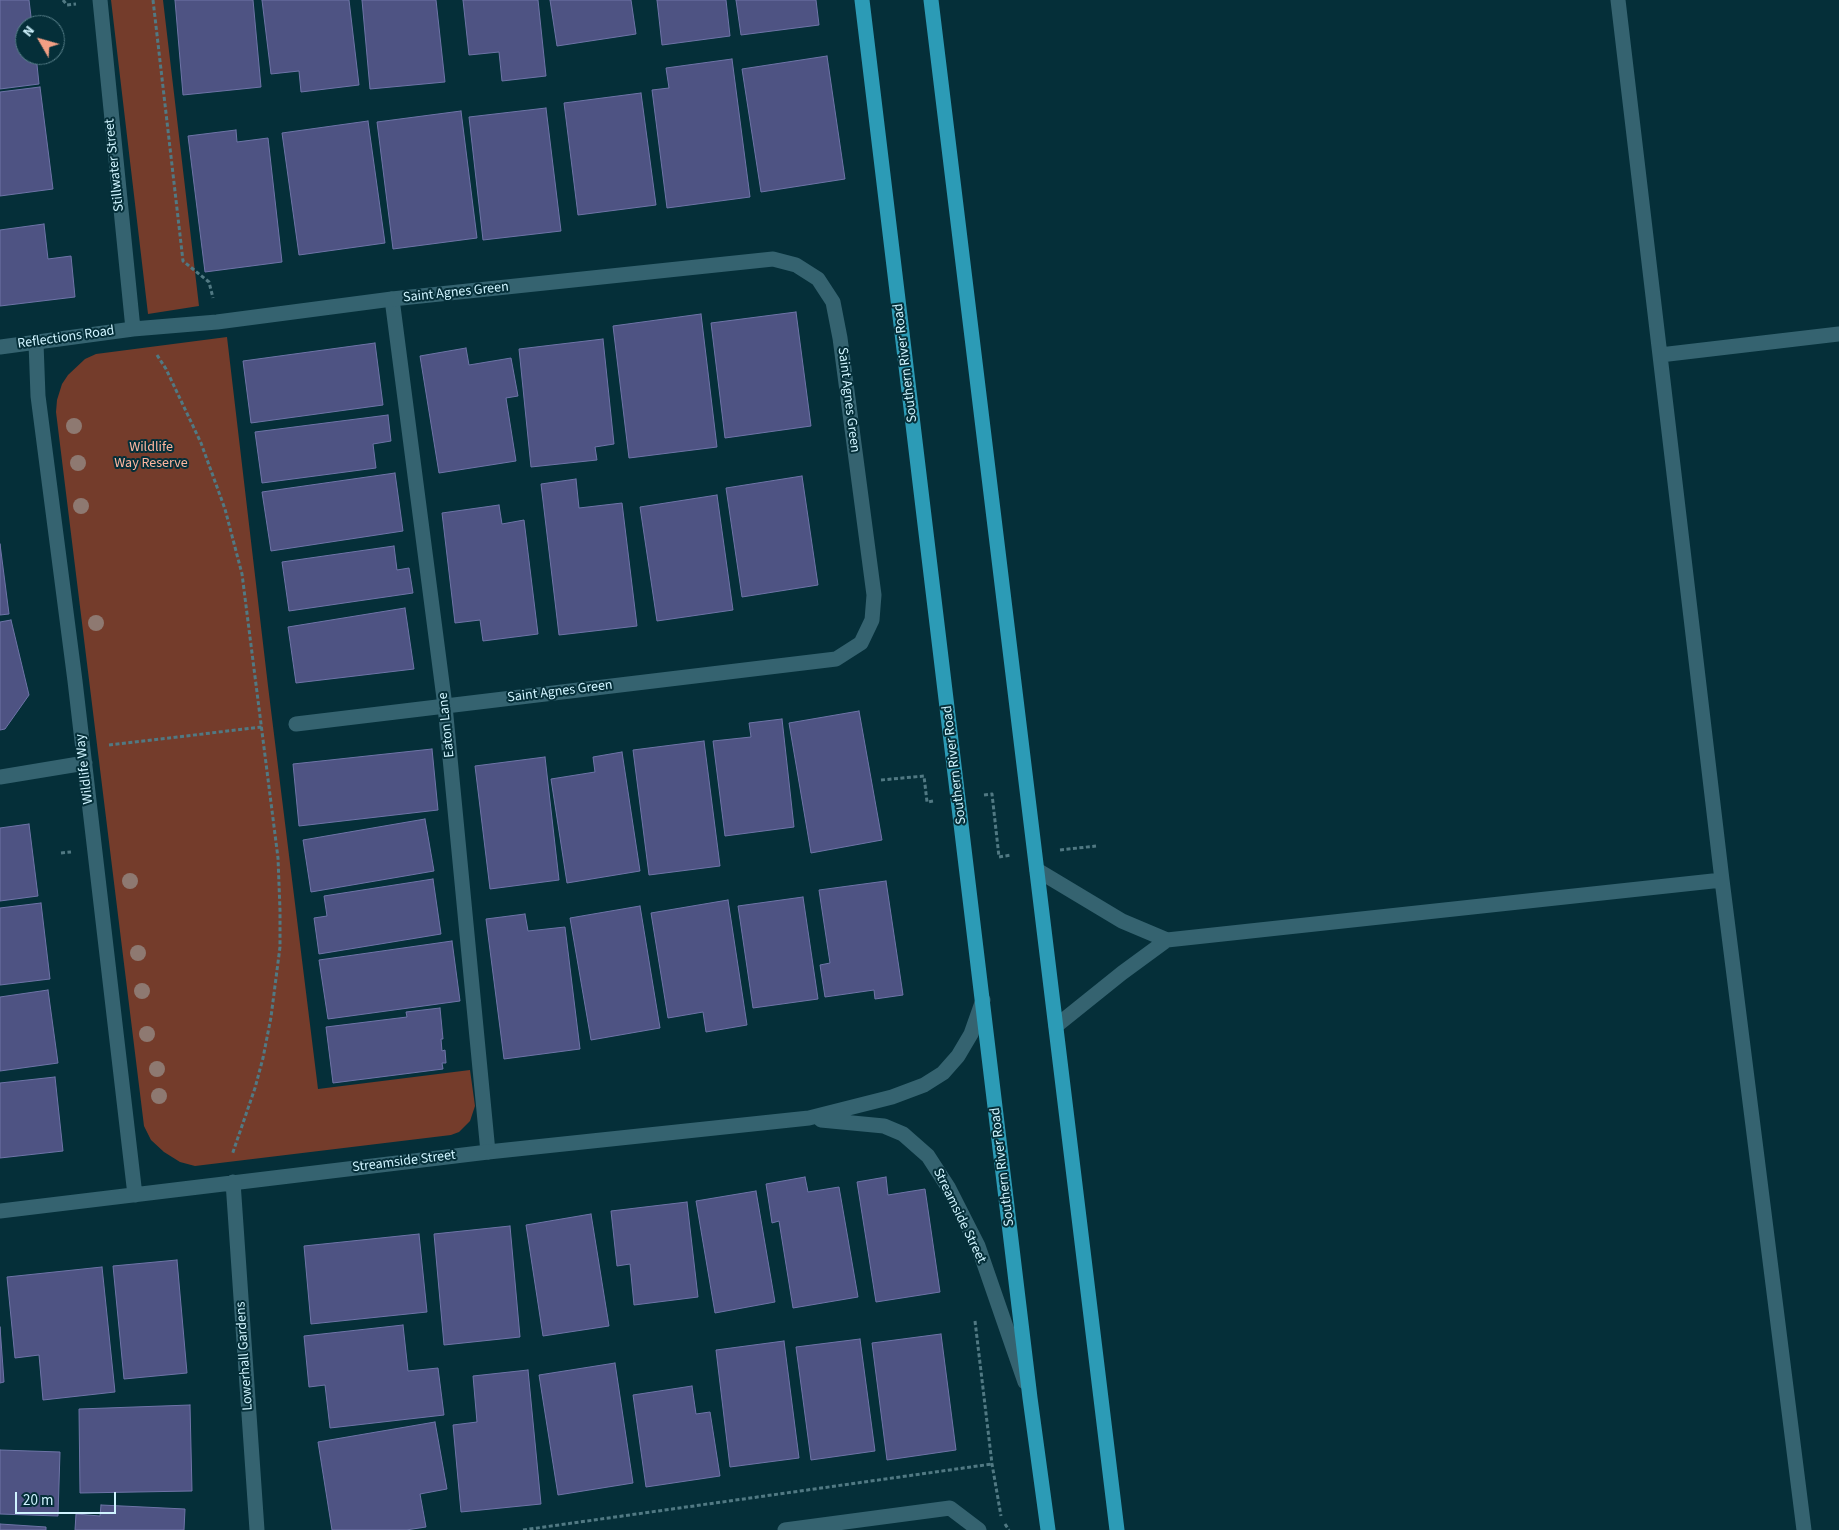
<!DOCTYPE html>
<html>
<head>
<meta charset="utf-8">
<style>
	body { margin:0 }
	#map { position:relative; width:1839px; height:1530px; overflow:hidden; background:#052f39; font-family:"Source Sans 3",sans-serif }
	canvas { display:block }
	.north { position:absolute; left:15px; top:15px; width:50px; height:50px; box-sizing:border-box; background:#052f39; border:1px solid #567e88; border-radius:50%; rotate:308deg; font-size:14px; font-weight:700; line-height:20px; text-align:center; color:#d0f4ff }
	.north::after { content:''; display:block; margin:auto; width:18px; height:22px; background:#f39f84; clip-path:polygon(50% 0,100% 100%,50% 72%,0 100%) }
	.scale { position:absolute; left:15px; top:1492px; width:101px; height:22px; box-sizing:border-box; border:2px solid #d0f4ff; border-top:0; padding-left:6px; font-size:15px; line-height:18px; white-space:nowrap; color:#d0f4ff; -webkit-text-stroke:4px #052f39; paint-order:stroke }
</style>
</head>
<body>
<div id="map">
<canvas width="1839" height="1530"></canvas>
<div class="north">N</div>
<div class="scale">20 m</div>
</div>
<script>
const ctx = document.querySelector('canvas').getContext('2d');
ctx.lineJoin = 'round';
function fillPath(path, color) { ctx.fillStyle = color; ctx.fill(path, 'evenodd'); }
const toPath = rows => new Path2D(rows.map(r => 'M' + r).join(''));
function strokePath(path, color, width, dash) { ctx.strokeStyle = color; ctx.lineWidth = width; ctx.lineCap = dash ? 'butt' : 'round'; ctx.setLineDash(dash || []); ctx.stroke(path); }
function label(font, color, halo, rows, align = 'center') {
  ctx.font = font + ' "Source Sans 3",sans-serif'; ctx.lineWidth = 4; ctx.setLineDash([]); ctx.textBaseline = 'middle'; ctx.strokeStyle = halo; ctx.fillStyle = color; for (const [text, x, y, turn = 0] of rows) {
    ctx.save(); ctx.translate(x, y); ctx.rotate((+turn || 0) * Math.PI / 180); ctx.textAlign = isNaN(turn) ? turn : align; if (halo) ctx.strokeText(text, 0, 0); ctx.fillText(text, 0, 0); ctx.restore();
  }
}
const green = toPath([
	[111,0,163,0,199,306,148,314],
	[227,337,268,686,318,1089,470,1070,475,1106,470,1121,459,1132,451,1135,195,1166,180,1162,164,1152,151,1140,144,1126,56,412,57,400,62,384,68,375,85,359,96,354]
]);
const building = toPath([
	[0,0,29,0,32,25,25,25,25,55,36,55,39,84,0,89,0,0],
	[175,0,253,0,261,87,183,95,175,0],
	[262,0,349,0,359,85,301,92,299,71,271,74,262,0],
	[362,0,436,0,445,82,370,89,362,0],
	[463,0,538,0,546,76,502,81,499,52,469,55,463,0],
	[550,0,631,0,636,34,557,46,550,0],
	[657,0,726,0,730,36,662,45,657,0],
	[736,0,816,0,819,25,741,35,736,0],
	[827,56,845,179,761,192,742,69,827,56],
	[732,59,750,197,667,208,652,90,669,88,666,68,732,59],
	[40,87,53,189,0,196,0,92,40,87],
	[641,93,656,205,578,215,564,103,641,93],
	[546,108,561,231,483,240,469,117,546,108],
	[461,111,477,238,393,249,377,122,461,111],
	[368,121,385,243,299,255,282,133,368,121],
	[236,130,237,142,268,138,282,262,205,272,188,136,236,130],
	[44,224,48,259,71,256,75,297,0,306,0,230,44,224],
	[796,312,811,426,725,438,711,323,796,312],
	[701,314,717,447,629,458,613,326,701,314],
	[603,339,614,444,595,447,597,460,531,467,519,349,603,339],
	[375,343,383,405,251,423,243,361,375,343],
	[466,348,469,365,511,358,518,396,506,398,516,461,439,473,420,356,466,348],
	[388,415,391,441,373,444,376,468,262,483,255,432,388,415],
	[395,473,403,531,271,551,262,492,395,473],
	[802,476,818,585,742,597,726,488,802,476],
	[576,479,579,508,622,503,637,626,559,635,541,484,576,479],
	[717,495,733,610,657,621,640,507,717,495],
	[499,505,502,524,524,520,538,634,483,641,480,620,455,623,442,513,499,505],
	[0,544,9,614,0,615,0,544],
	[394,546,397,570,409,568,413,593,289,611,282,562,394,546],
	[405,608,414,669,296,683,288,627,405,608],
	[11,620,29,695,5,729,0,730,0,622,11,620],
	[859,711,882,840,811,853,789,723,859,711],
	[782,719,794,827,725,836,713,741,751,737,749,723,782,719],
	[704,741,720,866,649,875,633,750,704,741],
	[432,749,438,810,299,826,293,764,432,749],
	[622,752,640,871,567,883,551,779,595,772,593,757,622,752],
	[545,757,559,880,490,889,475,766,545,757],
	[425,819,434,871,311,892,303,840,425,819],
	[29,824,38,896,0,901,0,828,29,824],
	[433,879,441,934,319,954,314,918,327,916,324,896,433,879],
	[886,881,903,995,875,999,874,990,825,997,820,965,830,963,819,890,886,881],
	[803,897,818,999,753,1008,738,906,803,897],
	[728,900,747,1025,706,1032,703,1012,668,1018,651,913,728,900],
	[41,903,50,979,0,985,0,908,41,903],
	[640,906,660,1028,591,1040,570,918,640,906],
	[525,914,528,931,565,927,580,1049,504,1059,486,919,525,914],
	[452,941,460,1001,328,1019,319,960,452,941],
	[48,990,58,1063,0,1071,0,997,48,990],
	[440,1008,443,1039,441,1039,442,1051,445,1050,446,1063,442,1063,443,1069,333,1083,326,1027,407,1017,406,1012,440,1008],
	[55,1077,63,1151,0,1158,0,1083,55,1077],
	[805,1177,808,1192,839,1187,858,1297,793,1308,779,1221,772,1223,766,1184,805,1177],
	[886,1177,888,1195,925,1189,940,1292,876,1302,857,1182,886,1177],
	[756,1191,775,1302,715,1313,696,1201,756,1191],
	[687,1202,698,1297,634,1305,630,1264,617,1266,611,1211,687,1202],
	[591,1214,609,1326,543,1336,526,1225,591,1214],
	[510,1226,520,1337,444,1345,434,1234,510,1226],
	[419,1234,427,1312,311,1324,304,1246,419,1234],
	[177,1260,187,1373,124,1379,113,1266,177,1260],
	[102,1267,115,1392,43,1400,39,1355,15,1358,7,1277,102,1267],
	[403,1325,408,1371,438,1368,444,1415,330,1428,325,1385,309,1387,304,1336,403,1325],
	[0,1327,4,1382,0,1383,0,1327],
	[941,1334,956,1450,887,1460,872,1343,941,1334],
	[860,1339,875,1451,811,1460,796,1347,860,1339],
	[784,1341,799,1458,730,1467,716,1350,784,1341],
	[615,1363,633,1483,558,1495,539,1375,615,1363],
	[528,1370,541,1504,461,1512,453,1425,477,1422,473,1376,528,1370],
	[692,1386,696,1414,710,1412,720,1476,646,1487,633,1395,692,1386],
	[190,1405,192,1491,80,1493,79,1409,190,1405],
	[435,1422,447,1489,420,1494,426,1527,406,1530,332,1530,318,1442,435,1422],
	[0,1450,60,1452,58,1516,0,1514,0,1450],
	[101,1505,185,1509,184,1530,75,1530,76,1514,100,1516,101,1505],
	[0,1524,46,1527,46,1530,0,1530,0,1524]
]);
const path = toPath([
	[63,0,67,5,76,4],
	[153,0,183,261,209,282,213,298],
	[157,355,166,369,201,443,225,509,242,574,278,858,280,910,280,947,271,1017,263,1058,255,1088,232,1155],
	[109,745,262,727],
	[881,780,924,776,927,802,933,801],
	[984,795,992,794,999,857,1011,855],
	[1060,850,1096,846],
	[61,853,71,852],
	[975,1321,992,1464,1001,1516],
	[1005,1524,1009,1530],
	[523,1530,992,1464]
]);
const lane = toPath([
	[392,299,445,706,488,1152]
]);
const street = toPath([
	[100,0,133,329],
	[1618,0,1722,880,1804,1530],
	[36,343,38,396,75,681,135,1195],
	[0,347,133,329,217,322,392,299,773,259,796,265,818,279,833,302,840,338,874,595,872,620,861,643,836,659,296,724],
	[1660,355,1839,334],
	[0,777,85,763],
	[1037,870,1122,921,1167,940],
	[1056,1026,1122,973,1167,940,1722,880],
	[821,1120,884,1126,903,1134,928,1156,948,1187,978,1246,1025,1382],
	[233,1182,257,1530],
	[0,1211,488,1152,809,1118,892,1097,924,1085,943,1073,958,1056,971,1034,983,1000],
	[785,1530,950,1508,979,1530]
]);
const primary = toPath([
	[862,0,1030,1398,1048,1530],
	[931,0,1117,1530]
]);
const trees = [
	[74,426],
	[78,463],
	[81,506],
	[96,623],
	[130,881],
	[138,953],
	[142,991],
	[147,1034],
	[157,1069],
	[159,1096]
];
const streetNames = [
	["Stillwater Street",115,165,-96],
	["Saint Agnes Green",456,293,-6],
	["Reflections Road",66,338,-8],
	["Southern River Road",906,363,-97],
	["Saint Agnes Green",848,400,83],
	["Saint Agnes Green",560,692,-7],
	["Eaton Lane",447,725,-96],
	["Southern River Road",955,765,-97],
	["Wildlife Way",85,769,-97],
	["Streamside Street",404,1162,-7],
	["Southern River Road",1003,1167,-97],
	["Streamside Street",959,1216,64],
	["Lowerhall Gardens",245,1356,-94]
];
const parkNames = [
	["Wildlife",151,448],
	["Way Reserve",151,464]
];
fillPath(green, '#743c2b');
fillPath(building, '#4e5383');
strokePath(building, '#6e74a7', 1);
strokePath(path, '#517983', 3, [4, 2.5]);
strokePath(lane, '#356370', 15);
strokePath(street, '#356370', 15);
strokePath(primary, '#2c9bb6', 15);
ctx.fillStyle = '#8e7971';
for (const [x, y] of trees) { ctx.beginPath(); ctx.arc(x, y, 8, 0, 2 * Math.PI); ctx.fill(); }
label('14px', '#d0f4ff', '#052f39', streetNames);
label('14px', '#feb69f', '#052f39', parkNames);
</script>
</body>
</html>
